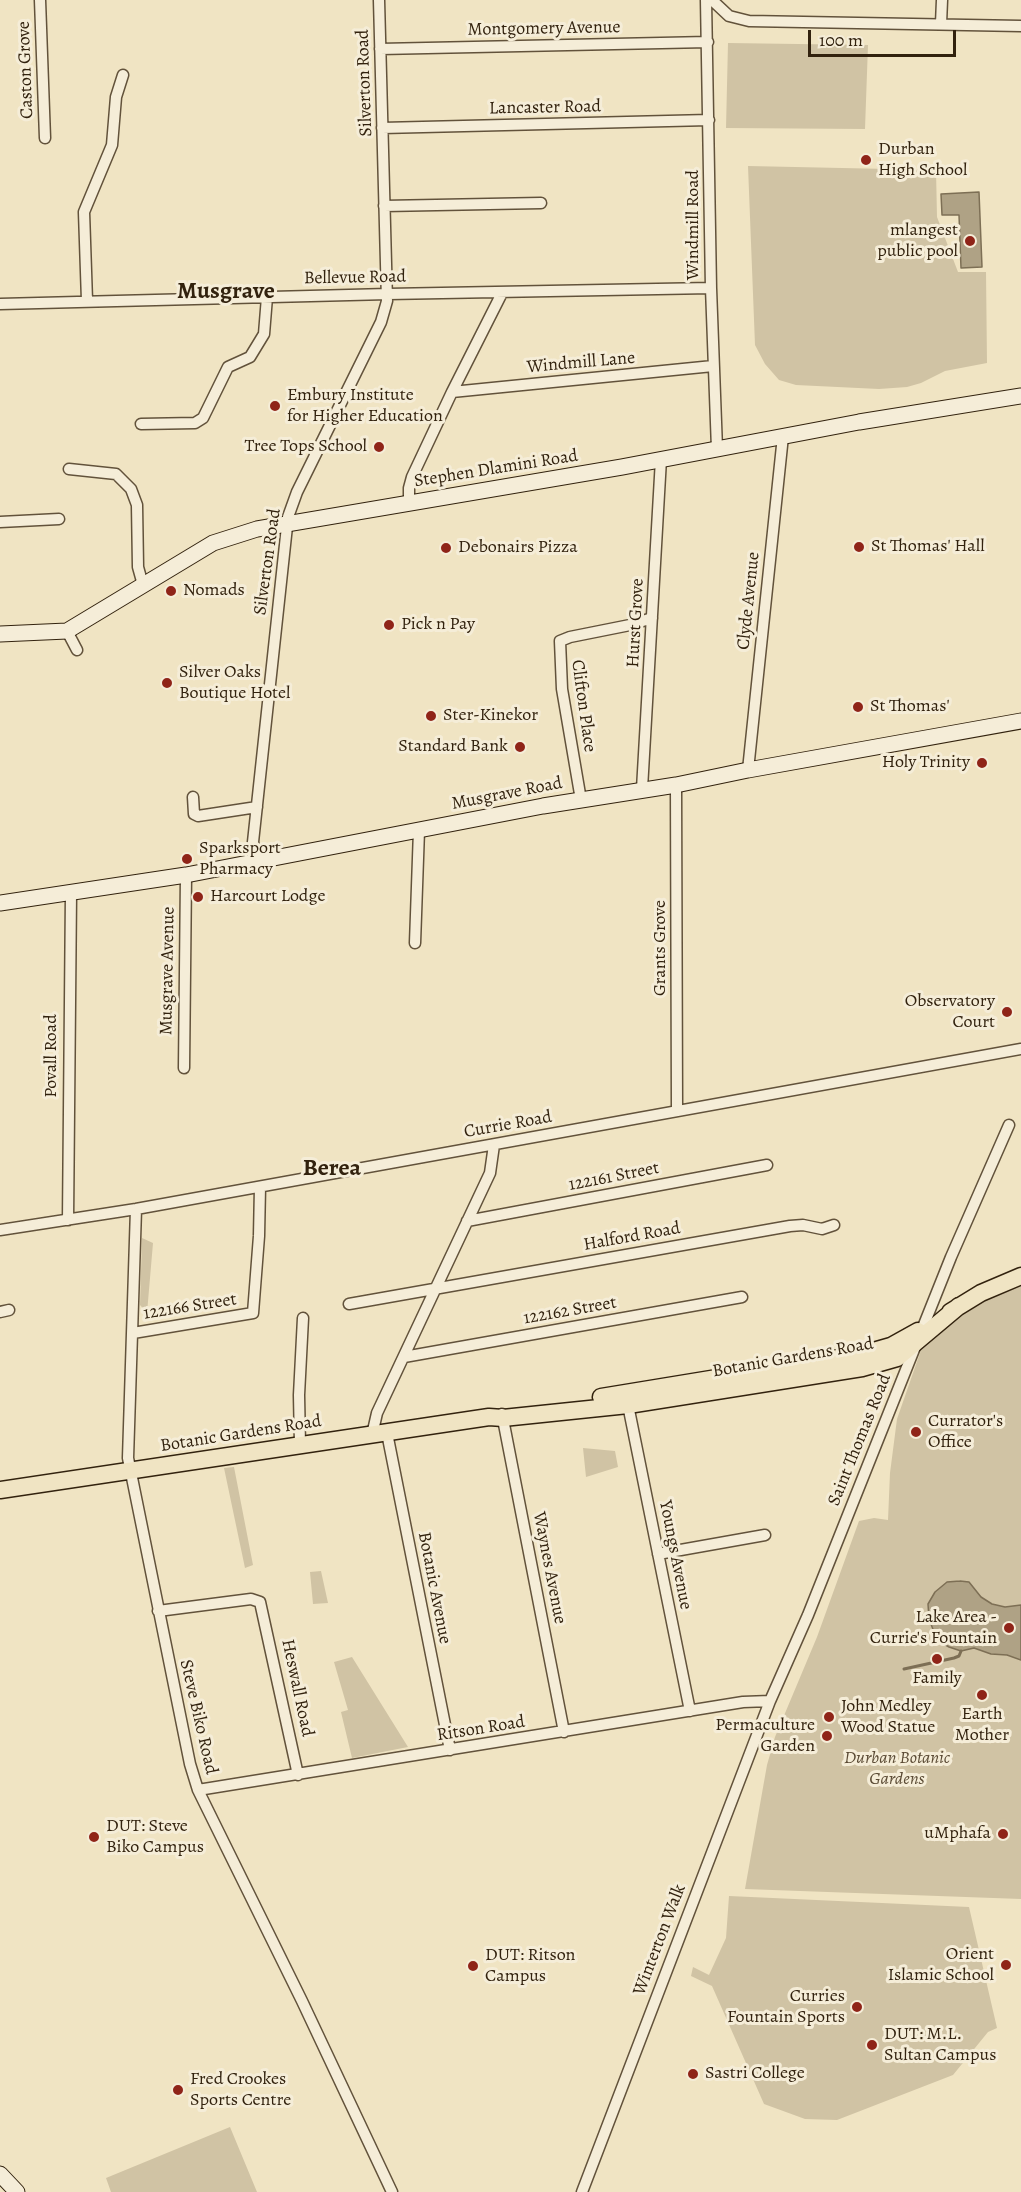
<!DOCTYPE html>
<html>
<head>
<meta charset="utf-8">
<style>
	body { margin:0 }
	#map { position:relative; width:1021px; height:2192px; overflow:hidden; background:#f0e4c3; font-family:Alegreya,serif }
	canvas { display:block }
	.scale { position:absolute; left:808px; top:30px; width:148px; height:27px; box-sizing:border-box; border:3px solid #32220e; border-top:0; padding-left:8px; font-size:18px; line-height:21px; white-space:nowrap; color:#32220e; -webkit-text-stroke:4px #f5edd8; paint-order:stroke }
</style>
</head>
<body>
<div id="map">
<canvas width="1021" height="2192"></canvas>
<div class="scale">100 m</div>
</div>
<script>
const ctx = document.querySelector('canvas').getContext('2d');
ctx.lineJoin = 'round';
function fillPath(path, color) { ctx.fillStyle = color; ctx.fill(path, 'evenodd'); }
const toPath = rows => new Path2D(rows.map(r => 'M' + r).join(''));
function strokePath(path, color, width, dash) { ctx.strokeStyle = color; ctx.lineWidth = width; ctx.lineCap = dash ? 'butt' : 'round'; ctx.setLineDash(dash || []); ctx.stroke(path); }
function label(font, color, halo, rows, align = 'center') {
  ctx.font = font + ' Alegreya,serif'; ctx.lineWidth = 6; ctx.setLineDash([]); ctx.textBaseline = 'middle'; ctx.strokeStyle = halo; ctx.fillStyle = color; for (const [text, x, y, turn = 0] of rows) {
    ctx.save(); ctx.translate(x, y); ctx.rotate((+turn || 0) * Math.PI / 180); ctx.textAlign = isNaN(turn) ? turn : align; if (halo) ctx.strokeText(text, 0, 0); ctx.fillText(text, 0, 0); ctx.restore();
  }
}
const green = toPath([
	[728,43,868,45,865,129,726,128],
	[748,166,936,170,937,217,958,272,986,272,987,363,945,371,921,383,907,387,879,389,796,385,779,380,765,364,755,345],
	[142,1238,153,1243,147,1313,140,1305],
	[1021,1282,1021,1899,745,1889,767,1765,775,1737,817,1637,859,1521,874,1518,888,1520,890,1473,897,1419,928,1330,1008,1284],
	[583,1448,615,1451,618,1467,586,1477],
	[234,1467,253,1565,245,1568,224,1468],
	[321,1571,328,1603,313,1604,310,1572],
	[352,1657,408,1747,352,1758,341,1712,348,1710,334,1662],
	[729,1896,969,1907,997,2028,988,2032,953,2075,837,2120,805,2119,764,2104,712,1986,691,1976,693,1967,709,1975,726,1938],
	[230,2127,257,2192,111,2192,106,2178]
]);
const water = toPath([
	[979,192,982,267,961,268,959,215,942,215,941,194,979,192],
	[960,1581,969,1582,981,1597,992,1604,1005,1607,1021,1605,1021,1660,1007,1655,991,1654,974,1648,961,1651,949,1647,942,1643,934,1632,929,1619,928,1604,935,1592,947,1582,960,1581]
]);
const stream = toPath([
	[904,1669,954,1658,959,1656,961,1651]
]);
const street = toPath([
	[40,0,45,138],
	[706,0,711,288,717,449],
	[712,0,729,16,749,21,1021,26],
	[941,24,942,0],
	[380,49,708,42],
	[382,128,709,120],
	[384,206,541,203],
	[87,301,84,212,112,145,116,97,123,75],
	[0,304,388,294,711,288],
	[452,392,713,366],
	[141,424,195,423,203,418,228,367,250,357,264,334,267,297],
	[69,469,116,474,131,489,137,505,138,567,143,585],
	[409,503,409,488,412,477,452,392,502,293],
	[0,522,59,519],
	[67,631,77,650],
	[748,770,783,436],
	[676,785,677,1111],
	[642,789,661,459],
	[193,797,194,814,198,816,257,807],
	[581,800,562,689,560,641,570,637,630,625,652,618],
	[257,861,253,842,288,517,297,492,381,322,387,301,379,0],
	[415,943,419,830],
	[184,1068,186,875],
	[136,1209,128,1458,190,1764,198,1790,302,2001,392,2192],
	[68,1220,71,893],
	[467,1221,767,1165],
	[0,1230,136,1209,1021,1049],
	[349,1304,790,1226,803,1225,822,1229,834,1225],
	[0,1312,9,1310],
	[133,1333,253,1313,259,1236,260,1187],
	[404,1357,742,1297],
	[628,1405,690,1711],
	[502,1414,564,1732],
	[387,1433,450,1750],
	[372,1435,377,1413,490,1173,494,1145],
	[300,1445,299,1395,303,1318],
	[658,1554,765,1535],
	[158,1611,251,1599,260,1602,298,1775],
	[198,1790,743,1702,770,1701],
	[582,2192,770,1701,808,1615,951,1257,1009,1125]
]);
const secondary = toPath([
	[0,634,67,631,213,543,257,529,622,467,859,422,1021,396],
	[0,903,186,875,543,806,676,785,748,770,1021,721],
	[0,2174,17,2192]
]);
const primary = toPath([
	[950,1312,981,1293,1021,1276],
	[601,1397,863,1354,891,1346,918,1331],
	[0,1490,489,1417,503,1418,628,1405,862,1368,897,1358,959,1306]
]);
const markers = [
	[866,160,6,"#8f2418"],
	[970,241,6,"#8f2418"],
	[275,406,6,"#8f2418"],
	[379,447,6,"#8f2418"],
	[859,547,6,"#8f2418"],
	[446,548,6,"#8f2418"],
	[171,591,6,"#8f2418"],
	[389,625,6,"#8f2418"],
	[167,683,6,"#8f2418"],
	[858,707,6,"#8f2418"],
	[431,716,6,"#8f2418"],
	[520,747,6,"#8f2418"],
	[982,763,6,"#8f2418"],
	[187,859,6,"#8f2418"],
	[198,897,6,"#8f2418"],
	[1007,1012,6,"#8f2418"],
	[916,1432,6,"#8f2418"],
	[1009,1628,6,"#8f2418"],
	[937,1659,6,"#8f2418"],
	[982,1695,6,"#8f2418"],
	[829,1717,6,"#8f2418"],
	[827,1736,6,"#8f2418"],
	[1003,1834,6,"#8f2418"],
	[94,1837,6,"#8f2418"],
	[1006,1965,6,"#8f2418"],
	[473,1966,6,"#8f2418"],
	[857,2007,6,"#8f2418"],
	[872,2045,6,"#8f2418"],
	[693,2074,6,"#8f2418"],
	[178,2090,6,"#8f2418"]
];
const streetNames = [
	["Montgomery Avenue",544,29,-1],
	["Caston Grove",26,70,-92],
	["Silverton Road",365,83,-92],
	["Lancaster Road",545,108,-1],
	["Windmill Road",694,225,-90],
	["Bellevue Road",355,278,-1],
	["Windmill Lane",581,363,-5],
	["Stephen Dlamini Road",496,469,-9],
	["Silverton Road",268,562,-82],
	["Clyde Avenue",749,601,-84],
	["Hurst Grove",636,623,-87],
	["Clifton Place",583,706,82],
	["Musgrave Road",507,794,-11],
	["Grants Grove",661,948,-90],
	["Musgrave Avenue",168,971,-89],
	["Povall Road",52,1056,-90],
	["Currie Road",508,1125,-10],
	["122161 Street",614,1177,-11],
	["Halford Road",632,1237,-10],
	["122166 Street",190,1307,-9],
	["122162 Street",570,1311,-10],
	["Botanic Gardens Road",793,1358,-10],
	["Botanic Gardens Road",241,1434,-9],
	["Saint Thomas Road",860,1440,-68],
	["Youngs Avenue",675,1555,79],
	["Waynes Avenue",549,1568,79],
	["Botanic Avenue",434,1588,79],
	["Heswall Road",297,1688,78],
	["Steve Biko Road",198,1717,77],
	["Ritson Road",481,1729,-9],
	["Winterton Walk",660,1940,-69]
];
const poiNames = [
	["Durban",878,150],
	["High School",878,171],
	["mlangest",958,231,"right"],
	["public pool",958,252,"right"],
	["Embury Institute",287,396],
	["for Higher Education",287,417],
	["Tree Tops School",367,447,"right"],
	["St Thomas' Hall",871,547],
	["Debonairs Pizza",458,548],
	["Nomads",183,591],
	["Pick n Pay",401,625],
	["Silver Oaks",179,673],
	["Boutique Hotel",179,694],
	["St Thomas'",870,707],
	["Ster-Kinekor",443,716],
	["Standard Bank",508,747,"right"],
	["Holy Trinity",970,763,"right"],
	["Sparksport",199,849],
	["Pharmacy",199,870],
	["Harcourt Lodge",210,897],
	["Observatory",995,1002,"right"],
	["Court",995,1023,"right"],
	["Currator's",928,1422],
	["Office",928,1443],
	["Lake Area -",997,1618,"right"],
	["Currie's Fountain",997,1639,"right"],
	["Family",937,1679,"center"],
	["John Medley",841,1707],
	["Wood Statue",841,1728],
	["Earth",982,1715,"center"],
	["Mother",982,1736,"center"],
	["Permaculture",815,1726,"right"],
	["Garden",815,1747,"right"],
	["DUT: Steve",106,1827],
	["Biko Campus",106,1848],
	["uMphafa",991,1834,"right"],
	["Orient",994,1955,"right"],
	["Islamic School",994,1976,"right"],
	["DUT: Ritson",485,1956],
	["Campus",485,1977],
	["Curries",845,1997,"right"],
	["Fountain Sports",845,2018,"right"],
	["DUT: M.L.",884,2035],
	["Sultan Campus",884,2056],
	["Sastri College",705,2074],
	["Fred Crookes",190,2080],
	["Sports Centre",190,2101]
];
const parkNames = [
	["Durban Botanic",897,1759],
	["Gardens",897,1780]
];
const districtNames = [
	["Musgrave",226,292],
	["Berea",332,1169]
];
fillPath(green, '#d0c3a4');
fillPath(water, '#afa285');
strokePath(water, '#7d6f55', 1.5);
strokePath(stream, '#7d6f55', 3);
strokePath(street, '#62523b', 13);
strokePath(secondary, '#32220e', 17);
strokePath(primary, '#32220e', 19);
strokePath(street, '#f5edd8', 10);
strokePath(secondary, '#f5edd8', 15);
strokePath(primary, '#f0e4c3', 16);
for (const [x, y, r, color] of markers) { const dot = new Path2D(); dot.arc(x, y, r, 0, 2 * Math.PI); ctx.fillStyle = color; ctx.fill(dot); strokePath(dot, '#f5edd8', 2); }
label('18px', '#32220e', '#f5edd8', streetNames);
label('18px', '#32220e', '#f5edd8', poiNames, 'left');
label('italic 18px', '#5a4a34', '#f5edd8', parkNames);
label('bold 24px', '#32220e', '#f5edd8', districtNames);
</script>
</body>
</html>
